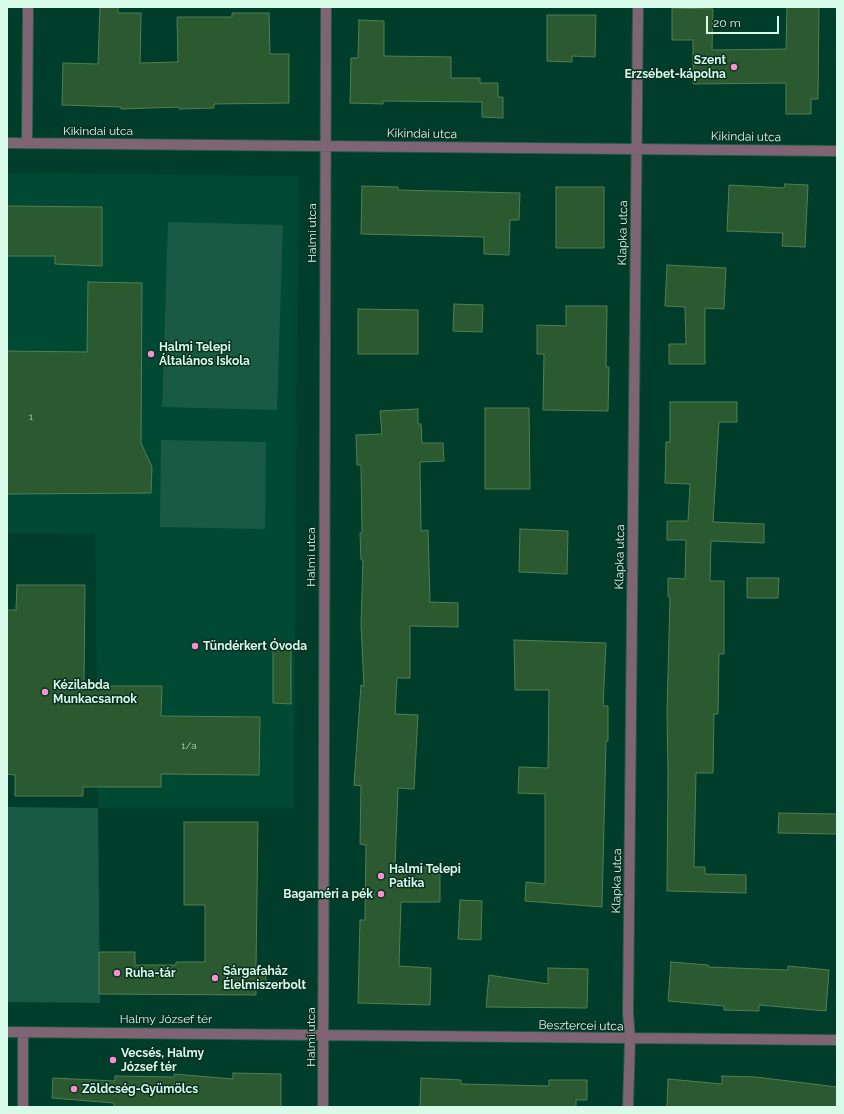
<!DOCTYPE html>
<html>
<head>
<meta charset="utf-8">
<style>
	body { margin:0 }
	#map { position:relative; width:844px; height:1114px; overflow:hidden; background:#003d2a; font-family:Raleway,sans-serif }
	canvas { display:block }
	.frame { position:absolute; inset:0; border:8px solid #d7fae9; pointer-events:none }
	.scale { position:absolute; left:706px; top:16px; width:73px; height:18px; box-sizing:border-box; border:2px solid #d7fae9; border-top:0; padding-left:5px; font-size:12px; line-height:14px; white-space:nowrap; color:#d7fae9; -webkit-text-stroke:3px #093023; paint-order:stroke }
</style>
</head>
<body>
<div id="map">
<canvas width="844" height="1114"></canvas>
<div class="frame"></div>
<div class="scale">20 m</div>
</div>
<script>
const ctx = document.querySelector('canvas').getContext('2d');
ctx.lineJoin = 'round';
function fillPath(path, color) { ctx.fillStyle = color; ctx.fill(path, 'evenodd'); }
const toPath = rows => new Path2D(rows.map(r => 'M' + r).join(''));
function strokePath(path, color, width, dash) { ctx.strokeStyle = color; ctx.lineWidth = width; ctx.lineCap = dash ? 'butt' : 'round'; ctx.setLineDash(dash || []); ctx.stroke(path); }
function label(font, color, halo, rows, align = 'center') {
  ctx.font = font + ' Raleway,sans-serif'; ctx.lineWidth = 3; ctx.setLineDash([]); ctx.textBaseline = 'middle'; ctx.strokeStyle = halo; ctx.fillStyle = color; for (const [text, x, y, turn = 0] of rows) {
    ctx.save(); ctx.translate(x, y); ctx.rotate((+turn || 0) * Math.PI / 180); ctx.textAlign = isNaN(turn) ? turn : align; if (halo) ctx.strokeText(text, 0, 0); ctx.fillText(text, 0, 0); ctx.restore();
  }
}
const built = toPath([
	[7,173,298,176,294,808,98,808,95,534,7,533]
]);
const green = toPath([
	[168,222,283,225,277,410,162,407],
	[161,440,266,442,265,529,160,527],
	[7,807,98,808,100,1003,7,1002]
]);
const building = toPath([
	[100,7,118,7,118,13,141,13,140,63,178,62,177,17,232,17,232,13,269,13,270,54,289,54,289,103,214,104,214,108,179,109,179,107,121,109,121,107,62,105,63,63,98,64,100,7],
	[787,7,819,7,818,99,811,99,811,114,786,114,786,83,693,84,693,40,672,40,672,8,713,9,712,50,786,49,787,7],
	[547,15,596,15,595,57,572,56,572,62,547,61,547,15],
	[359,20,384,21,384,56,451,57,451,78,480,78,480,83,498,83,498,97,503,97,503,118,482,117,482,102,383,101,383,104,350,103,351,58,358,58,359,20],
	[785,184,808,185,805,247,782,246,783,233,727,231,729,185,784,188,785,184],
	[362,186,398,187,398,190,520,193,519,220,510,220,509,255,484,254,484,237,361,234,362,186],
	[556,187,604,187,604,248,556,248,556,187],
	[7,206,102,207,102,266,55,264,55,256,7,256,7,206],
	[667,265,726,268,724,309,705,308,705,364,669,364,669,344,686,344,685,307,665,306,667,265],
	[88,282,142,283,141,443,152,467,151,493,7,494,7,351,87,352,88,282],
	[454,304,483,305,482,332,453,331,454,304],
	[566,306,607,306,606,367,609,367,608,411,543,410,544,354,537,354,537,325,566,326,566,306],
	[358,309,418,310,418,354,358,354,358,309],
	[670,402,737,402,737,422,719,422,713,522,764,524,764,543,711,541,710,581,724,581,724,654,719,654,718,714,714,714,713,773,696,773,694,867,705,867,705,874,746,875,746,893,667,891,668,772,667,713,670,597,668,597,668,578,685,579,686,540,667,540,667,521,688,521,690,484,665,483,666,442,670,442,670,402],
	[485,408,529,408,530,489,485,489,485,408],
	[418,409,418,424,421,424,422,443,443,443,444,461,420,462,421,531,428,530,430,602,458,603,458,627,410,626,410,678,397,678,395,714,418,715,414,789,398,788,395,867,440,867,440,902,401,902,399,966,431,968,430,1005,358,1003,360,920,365,920,366,845,360,844,361,786,354,785,361,685,364,686,361,625,363,560,361,560,360,533,362,533,361,465,357,465,356,435,382,434,380,411,418,409],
	[520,529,568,531,567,574,519,572,520,529],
	[747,578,779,578,778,598,747,598,747,578],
	[17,585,85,585,84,686,162,686,161,716,260,717,259,775,161,774,161,787,83,787,83,796,15,796,15,775,7,774,7,610,16,610,17,585],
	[514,640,606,643,603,706,608,706,608,741,606,741,602,907,525,901,526,882,545,884,545,794,518,793,519,767,548,768,549,690,515,690,514,640],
	[273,643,291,643,291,704,273,703,273,643],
	[779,813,837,814,837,834,778,833,779,813],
	[184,822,258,822,256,967,266,968,266,989,256,989,256,995,99,994,99,952,135,952,135,965,176,965,176,962,205,962,205,905,184,905,184,822],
	[460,900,482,901,481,940,458,939,460,900],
	[671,962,708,965,708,967,788,970,788,966,829,970,826,1011,759,1005,759,1011,724,1010,724,1006,668,1001,671,962],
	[548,968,588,969,587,1008,486,1007,489,975,548,984,548,968],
	[233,1073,281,1074,281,1107,114,1107,114,1103,52,1098,53,1078,115,1081,115,1076,174,1077,174,1074,233,1079,233,1073],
	[722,1076,756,1077,837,1087,837,1107,667,1107,668,1079,722,1084,722,1076],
	[421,1078,461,1080,461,1084,549,1086,549,1080,587,1080,587,1100,576,1100,576,1107,420,1107,421,1078]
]);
const street = toPath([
	[7,143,837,151],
	[27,143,28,7],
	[7,1032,837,1040],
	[23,1032,23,1107],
	[323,1107,326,7],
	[628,1107,630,1039,628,1013,638,7]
]);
const markers = [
	[734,67,4,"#f890cb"],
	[151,354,4,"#f890cb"],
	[195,646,4,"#f890cb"],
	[45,692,4,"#f890cb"],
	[381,876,4,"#f890cb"],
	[381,894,4,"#f890cb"],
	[117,973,4,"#f890cb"],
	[215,978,4,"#f890cb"],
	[113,1060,4,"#f890cb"],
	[74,1089,4,"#f890cb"]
];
const numberNames = [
	["1",31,417],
	["1/a",189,746]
];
const poiNames = [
	["Szent",726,60,"right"],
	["Erzsébet-kápolna",726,74,"right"],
	["Halmi Telepi",159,347],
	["Általános Iskola",159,361],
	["Tündérkert Óvoda",203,646],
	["Kézilabda",53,685],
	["Munkacsarnok",53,699],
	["Halmi Telepi",389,869],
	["Patika",389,883],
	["Bagaméri a pék",373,894,"right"],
	["Sárgafaház",223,971],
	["Élelmiszerbolt",223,985],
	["Ruha-tár",125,973],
	["Vecsés, Halmy",121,1053],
	["József tér",121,1067],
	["Zöldcség-Gyümölcs",82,1089]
];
const streetNames = [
	["Kikindai utca",98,131],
	["Kikindai utca",422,134,1],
	["Kikindai utca",746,137,1],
	["Halmi utca",312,233,-90],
	["Klapka utca",623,233,-89],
	["Halmi utca",311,557,-90],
	["Klapka utca",620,557,-89],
	["Klapka utca",617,881,-89],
	["Halmy József tér",166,1019],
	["Besztercei utca",581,1026,1],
	["Halmi utca",311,1037,-90]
];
fillPath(built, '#004933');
fillPath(green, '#195a44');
fillPath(building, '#2c5a30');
strokePath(building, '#517f54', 1);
strokePath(street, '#225b49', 12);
strokePath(street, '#7f6573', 10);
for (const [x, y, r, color] of markers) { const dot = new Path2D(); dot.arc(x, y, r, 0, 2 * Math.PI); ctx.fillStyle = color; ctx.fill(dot); strokePath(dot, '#093023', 1.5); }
label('10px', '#acd2bb', null, numberNames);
label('bold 12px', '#d7fae9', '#093023', poiNames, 'left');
label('12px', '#d7fae9', '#093023', streetNames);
</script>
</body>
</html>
